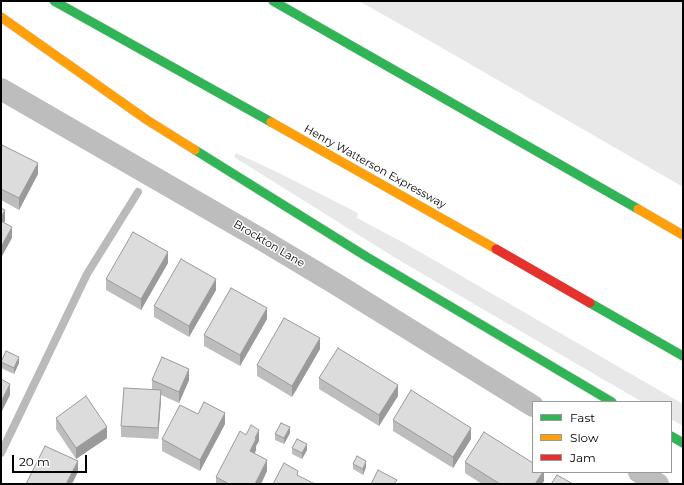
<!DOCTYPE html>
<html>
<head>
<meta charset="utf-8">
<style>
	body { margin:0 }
	#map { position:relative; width:684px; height:485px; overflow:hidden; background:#fff; font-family:Montserrat,sans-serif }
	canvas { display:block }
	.frame { position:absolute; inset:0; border:2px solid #000; pointer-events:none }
	.legend { position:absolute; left:532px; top:401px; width:140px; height:72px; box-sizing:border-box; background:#fff; border:1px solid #999; margin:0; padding:5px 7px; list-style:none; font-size:12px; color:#000 }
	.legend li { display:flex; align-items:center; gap:8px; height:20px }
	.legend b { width:20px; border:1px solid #999 }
	.scale { position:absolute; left:12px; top:455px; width:75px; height:18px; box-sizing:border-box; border:2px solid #000; border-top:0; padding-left:5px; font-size:12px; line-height:14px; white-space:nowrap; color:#000; -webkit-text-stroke:3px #fff; paint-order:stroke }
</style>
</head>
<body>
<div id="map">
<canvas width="684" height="485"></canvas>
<div class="frame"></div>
<ul class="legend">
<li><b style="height:5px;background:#30b455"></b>Fast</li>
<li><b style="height:5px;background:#ff9f0a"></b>Slow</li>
<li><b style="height:5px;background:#e5322d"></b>Jam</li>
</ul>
<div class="scale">20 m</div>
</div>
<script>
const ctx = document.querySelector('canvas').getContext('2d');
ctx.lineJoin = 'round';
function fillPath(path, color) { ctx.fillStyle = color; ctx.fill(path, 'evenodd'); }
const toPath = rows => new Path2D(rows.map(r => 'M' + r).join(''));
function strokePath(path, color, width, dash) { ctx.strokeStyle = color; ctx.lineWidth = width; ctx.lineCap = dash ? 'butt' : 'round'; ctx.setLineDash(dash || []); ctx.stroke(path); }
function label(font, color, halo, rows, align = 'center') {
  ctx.font = font + ' Montserrat,sans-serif'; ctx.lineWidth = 3; ctx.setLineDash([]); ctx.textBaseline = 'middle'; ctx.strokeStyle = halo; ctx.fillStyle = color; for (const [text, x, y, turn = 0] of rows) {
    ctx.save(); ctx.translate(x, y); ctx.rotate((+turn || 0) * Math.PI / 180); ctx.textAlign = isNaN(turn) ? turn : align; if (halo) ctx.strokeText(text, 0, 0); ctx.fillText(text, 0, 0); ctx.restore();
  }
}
const green = toPath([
	[359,1,683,1,683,187,437,45],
	[236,153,279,173,358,213,357,218,406,244,683,404,683,426,671,419,671,402,642,402,397,259,234,157]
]);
const stream = toPath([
	[1,453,87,274,138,192]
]);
const street = toPath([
	[1,89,259,238,336,284,533,406],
	[639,472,658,484]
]);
const fast = toPath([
	[54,1,271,122],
	[273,1,638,209],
	[195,150,367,257,612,402],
	[590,303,683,356],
	[671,436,683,443]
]);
const slow = toPath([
	[1,17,147,120,195,150],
	[271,122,496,249],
	[638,209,683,235]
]);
const jam = toPath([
	[496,249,590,303]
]);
const wall = toPath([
	[1,147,38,174,19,210,1,200],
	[168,263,141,310,106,290,106,279],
	[216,290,189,337,154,317,154,306],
	[267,319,240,366,204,346,204,335],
	[320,349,292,397,257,376,257,365],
	[1,361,19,363,14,374,1,368],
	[319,378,398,396,379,426,319,389],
	[152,380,189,380,179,403,161,395,158,439,121,437,121,426,152,390],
	[198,414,225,424,200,471,162,451,162,439],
	[56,418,107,438,76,459,56,429],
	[393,420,471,439,453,468,393,431],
	[290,433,284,444,275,440,275,434],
	[259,441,256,446,256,450,255,453,267,471,261,484,216,484,216,477],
	[292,448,307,450,302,459,292,454],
	[465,462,544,472,544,481,542,484,482,484,465,473],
	[353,464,366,467,363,475,353,469]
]);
const shadedWall = toPath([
	[38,163,38,174,19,210,19,198],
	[5,210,5,221,1,228,1,217],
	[12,227,12,238,1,258,1,247],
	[168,252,168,263,141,310,141,299],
	[216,279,216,290,189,337,189,326],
	[267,308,267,319,240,366,240,355],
	[320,338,320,349,292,397,292,386],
	[19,357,19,363,14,374,14,368],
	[189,369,189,380,179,403,179,392],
	[10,384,10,395,1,413,1,402],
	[398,385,398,396,379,426,379,415],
	[161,390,161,401,158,439,158,428],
	[225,413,225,424,200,471,200,460],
	[107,427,107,438,76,459,76,448],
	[290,427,290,433,284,444,284,438],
	[471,428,471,439,453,468,453,457],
	[259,430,259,441,256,446,256,450,250,462,250,451,255,438],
	[307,444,307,450,302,459,302,453],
	[267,460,267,471,261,484,255,484],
	[78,461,78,472,72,484,66,484],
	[366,461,366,467,363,475,363,469],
	[543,472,544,472,544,481,542,484,535,484]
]);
const building = toPath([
	[2,145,38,163,19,198,1,189,1,147,2,145],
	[1,208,5,210,1,217,1,208],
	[1,221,12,227,1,247,1,221],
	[133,232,168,252,141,299,106,279,133,232],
	[181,259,216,279,189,326,154,306,181,259],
	[231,288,267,308,240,355,204,335,231,288],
	[284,318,320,338,292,386,257,365,284,318],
	[338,348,398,385,379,415,319,378,338,348],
	[6,351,19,357,14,368,1,362,6,351],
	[162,357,189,369,179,392,152,380,162,357],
	[1,379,10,384,1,402,1,379],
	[124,388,161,390,158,428,121,426,124,388],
	[411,390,471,428,453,457,393,420,411,390],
	[86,396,107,427,76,448,56,418,86,396],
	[204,402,225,413,200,460,162,439,180,405,198,414,204,402],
	[281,423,290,427,284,438,275,434,281,423],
	[251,425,259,430,255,438,256,439,250,451,267,460,255,484,229,484,216,477,240,431,246,435,251,425],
	[484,432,533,463,533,472,543,472,535,484,500,484,465,462,484,432],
	[297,439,307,444,302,453,292,448,297,439],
	[45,446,78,461,66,484,26,484,45,446],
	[357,456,366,461,363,469,353,464,357,456],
	[284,463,298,471,297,475,315,484,273,484,284,463],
	[378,470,397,480,394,484,371,484,378,470],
	[557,475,573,484,551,484,557,475]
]);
const streetNames = [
	["Henry Watterson Expressway",375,167,29],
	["Brockton Lane",269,244,31]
];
fillPath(green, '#e8e8e8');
strokePath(stream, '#bababa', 8);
strokePath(fast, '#dbdbdb', 10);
strokePath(slow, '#dbdbdb', 10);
strokePath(jam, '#dbdbdb', 10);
strokePath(street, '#bdbdbd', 22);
strokePath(fast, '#30b455', 9);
strokePath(slow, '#ff9f0a', 9);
strokePath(jam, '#e5322d', 9);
fillPath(wall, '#bdbdbd');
fillPath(shadedWall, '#9a9a9a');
fillPath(building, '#dcdcdc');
strokePath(building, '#9a9a9a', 1);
label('11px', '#000', '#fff', streetNames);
</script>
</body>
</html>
